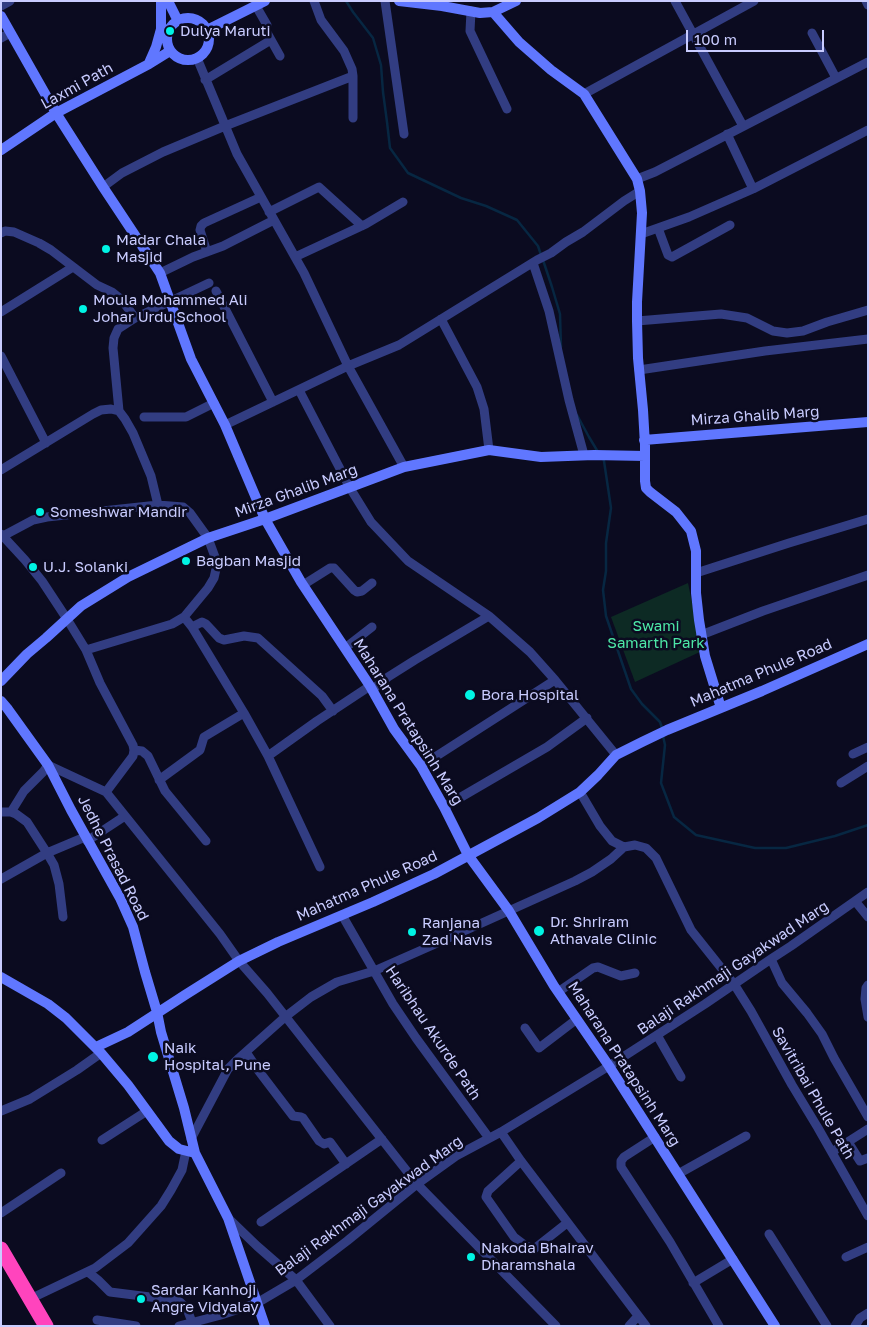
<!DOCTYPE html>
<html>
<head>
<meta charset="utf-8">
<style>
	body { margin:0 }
	#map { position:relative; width:869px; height:1327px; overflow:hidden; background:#0b0b20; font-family:"Golos Text",sans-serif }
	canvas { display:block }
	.frame { position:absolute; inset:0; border:2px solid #c9ccff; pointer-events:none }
	.scale { position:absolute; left:686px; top:30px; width:138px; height:22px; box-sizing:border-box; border:2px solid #c9ccff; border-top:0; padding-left:6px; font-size:15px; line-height:18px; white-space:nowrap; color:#c9ccff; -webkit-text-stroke:4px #0b0b20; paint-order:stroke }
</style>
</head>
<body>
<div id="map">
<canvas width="869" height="1327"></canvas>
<div class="frame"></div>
<div class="scale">100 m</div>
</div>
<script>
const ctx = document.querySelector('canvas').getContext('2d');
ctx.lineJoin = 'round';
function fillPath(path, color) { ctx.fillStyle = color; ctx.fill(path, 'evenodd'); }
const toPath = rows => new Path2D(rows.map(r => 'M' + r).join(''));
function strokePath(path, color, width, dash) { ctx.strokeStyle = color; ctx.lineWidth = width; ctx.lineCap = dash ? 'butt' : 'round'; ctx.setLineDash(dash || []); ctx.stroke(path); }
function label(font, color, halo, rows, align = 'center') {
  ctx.font = font + ' "Golos Text",sans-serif'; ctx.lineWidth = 5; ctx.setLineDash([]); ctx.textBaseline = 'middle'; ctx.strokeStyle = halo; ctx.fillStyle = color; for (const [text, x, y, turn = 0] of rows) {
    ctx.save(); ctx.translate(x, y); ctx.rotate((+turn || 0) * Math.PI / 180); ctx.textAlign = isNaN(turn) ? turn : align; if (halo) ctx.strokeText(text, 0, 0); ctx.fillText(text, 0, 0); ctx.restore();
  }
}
const green = toPath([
	[688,583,702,651,635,682,611,617]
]);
const stream = toPath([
	[346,1,353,12,373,38,381,65,383,92,387,122,390,148,408,173,461,198,486,206,517,220,538,246,541,255],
	[543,260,552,287,560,314,561,347],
	[577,415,589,437,598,452],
	[603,458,604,461,611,508,606,543,606,571,603,590,606,616,631,689,642,704,660,722,662,728],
	[663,736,665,745,661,783,674,817,696,835,755,848,786,848,835,836,868,825]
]);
const street = toPath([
	[314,1,321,20,344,51,352,69,353,76,353,118],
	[385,1,404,134],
	[675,1,743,126],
	[866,1,868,5],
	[1,6,10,1],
	[256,6,267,25,266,31,280,56],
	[471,11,470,31,507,109],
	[812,33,836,78],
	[1,38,10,33],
	[197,58,237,154,304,273,348,366,404,467],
	[205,80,271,40],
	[584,94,754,1],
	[727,134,753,189],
	[637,179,655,172,868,62],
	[103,187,122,173,163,152,225,126,353,76],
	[269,212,319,187,362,226],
	[658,228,668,255,672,257,730,225],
	[1,233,5,231,14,232,39,243,51,250,97,285,112,292,122,300,135,318],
	[641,234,689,217,753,189,868,130],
	[207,252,200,230,201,226,204,223,261,197],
	[295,257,366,224,403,202],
	[533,263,549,311,569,400,584,455],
	[160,273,193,257,223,246,274,220],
	[216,291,273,402],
	[1,312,73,267],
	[441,319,477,387,484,409,489,450],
	[637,321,721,314,747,318,773,331,787,333,803,331,827,322,868,310],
	[1,356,46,443],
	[639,370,765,351,868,339],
	[299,390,350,488,371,522,408,561,489,616,530,652,555,680,616,755],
	[119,411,113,348,114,338,118,329,135,318,209,283],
	[144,417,186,417,214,403],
	[225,425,348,366,399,345,537,260,551,253,566,242,583,232,624,201,640,191],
	[1,470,93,414,101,410,111,409,119,411,125,419,133,433,151,476,158,505],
	[1,534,25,560,42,581,67,619,86,650,100,683,133,745,134,750,133,756,106,792],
	[1,537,33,520,47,517,158,505,183,507,190,513,208,538,215,557,216,569,214,578,208,588,184,617,172,624,86,650],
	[696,573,789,543,868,519],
	[303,585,330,568,334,568,354,590,357,592,362,591,372,583],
	[184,617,192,627,244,713,268,756,320,867],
	[192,627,202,622,206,624,219,638,224,640,244,636,258,638,322,696,333,711],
	[701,635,763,611,868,575],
	[345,648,372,627],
	[372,690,388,677,415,660,489,616],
	[134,750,142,751,148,756,165,791,206,841],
	[853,754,868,747],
	[268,756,317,721,370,686],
	[421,766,555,680],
	[159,780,200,750,204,737,244,713],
	[841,783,868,766],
	[580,792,600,826,612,841,624,847,635,845,646,848,656,858,691,930,734,984,751,1011,792,1085,818,1128,868,1216],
	[444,807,547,747,587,718],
	[1,812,11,812,16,814,27,822,47,853,54,865,59,884,63,917],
	[11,812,24,791,43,772,48,765,106,792,220,934,239,961,267,993,417,1184,556,1326],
	[87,841,125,816],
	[1,879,47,853,85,837],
	[855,901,868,917],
	[342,915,393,1004,416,1038,489,1138],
	[771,959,782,983,807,1013,822,1034,834,1058,868,1117],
	[868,985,866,988,865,999,868,1017],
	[558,992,593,968,598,967,621,976,635,973],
	[525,1028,539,1048,577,1019],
	[657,1035,681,1077],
	[246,1052,258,1070,293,1116,301,1117,303,1118,319,1141,324,1144,330,1142,346,1164],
	[1,1111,30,1099,77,1070,101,1053],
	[501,1132,521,1161,646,1326],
	[655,1137,624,1157,621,1161,621,1167,670,1242,719,1326],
	[191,1139,228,1069,239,1058,285,1017,311,997,337,982,374,971,442,941,575,881,592,872,611,859,624,847],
	[102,1140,147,1111],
	[848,1142,860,1161,868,1158],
	[832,1152,868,1129],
	[521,1161,488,1191,486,1197,514,1237,526,1246,534,1249,567,1223],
	[678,1174,746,1136],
	[1,1213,61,1173],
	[228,1218,257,1246,296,1280,330,1326],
	[261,1222,382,1139],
	[769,1234,827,1326],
	[846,1257,868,1247],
	[88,1272,98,1280,110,1292,174,1300,180,1302,187,1309,192,1322],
	[693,1283,733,1259],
	[30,1299,95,1268,128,1243,161,1206,171,1190,182,1170,186,1151],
	[97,1320,136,1326],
	[179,1326,221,1315,257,1303,296,1280,347,1241,417,1184,456,1156,501,1132,609,1066,705,1004,771,959,791,946,868,892],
	[629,1326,638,1316],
	[855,1326,860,1318,868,1313]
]);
const secondary = toPath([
	[168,1,178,21],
	[399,1,442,6,480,13,493,12,516,1],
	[493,12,519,42,551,70,584,94,637,179,640,191,642,213,637,302,637,321,638,358,643,410,645,445,645,481,646,488,650,492,676,512,691,531,696,551,696,593,699,620,705,656,721,708],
	[1,16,56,113,103,187,160,273,191,359,225,425,265,519,301,582,370,686,394,729,421,766,444,807,468,855,509,911,554,986,609,1066,775,1326],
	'167 39a21 21 0 1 1 42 0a21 21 0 1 1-42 0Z',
	[207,30,265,1],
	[149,63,156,47,161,29,161,1],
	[1,150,56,113,149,64,170,51],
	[644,440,868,422],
	[1,681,27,654,46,638,81,606,128,577,208,538,265,519,404,467,489,450,541,457,594,455,645,456],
	[1,701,7,708,48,765,71,810,120,898,133,927,145,972,157,1012,161,1032,184,1108,195,1153,228,1218,265,1326],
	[1,977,48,1004,66,1018,101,1053,128,1085,169,1141,179,1149,195,1153],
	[96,1047,128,1032,185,995,239,961,278,942,373,902,434,874,538,818,580,792,598,775,616,755,642,742,667,730,762,691,868,644]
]);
const highway = toPath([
	[1,1249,46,1326]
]);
const markers = [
	[170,31,5,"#00f4e4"],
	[106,249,5,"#00f4e4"],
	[83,309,5,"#00f4e4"],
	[40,512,5,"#00f4e4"],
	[186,561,5,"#00f4e4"],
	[33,567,5,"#00f4e4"],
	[470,695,6,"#00f4e4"],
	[539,931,6,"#00f4e4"],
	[412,932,5,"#00f4e4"],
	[153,1057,6,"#00f4e4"],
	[471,1257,5,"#00f4e4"],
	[141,1299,5,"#00f4e4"]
];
const poiNames = [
	["Dulya Maruti",180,31],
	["Madar Chala",116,240],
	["Masjid",116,257],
	["Moula Mohammed Ali",93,300],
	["Johar Urdu School",93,317],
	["Someshwar Mandir",50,512],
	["Bagban Masjid",196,561],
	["U.J. Solanki",43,567],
	["Bora Hospital",481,695],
	["Dr. Shriram",550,922],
	["Athavale Clinic",550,939],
	["Ranjana",422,923],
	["Zad Navis",422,940],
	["Naik",164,1048],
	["Hospital, Pune",164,1065],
	["Nakoda Bhairav",481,1248],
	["Dharamshala",481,1265],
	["Sardar Kanhoji",151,1290],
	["Angre Vidyalay",151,1307]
];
const streetNames = [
	["Laxmi Path",77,86,-29],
	["Mirza Ghalib Marg",755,416,-4],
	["Mirza Ghalib Marg",296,491,-20],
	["Mahatma Phule Road",761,673,-23],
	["Maharana Pratapsinh Marg",408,722,58],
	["Jedhe Prasad Road",113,858,63],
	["Mahatma Phule Road",367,886,-24],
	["Balaji Rakhmaji Gayakwad Marg",733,968,-34],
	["Haribhau Akurde Path",433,1033,56],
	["Maharana Pratapsinh Marg",624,1064,57],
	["Savitribai Phule Path",813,1093,60],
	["Balaji Rakhmaji Gayakwad Marg",369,1206,-36]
];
const parkNames = [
	["Swami",656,626],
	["Samarth Park",656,643]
];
fillPath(green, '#0d2a24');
strokePath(stream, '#072742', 2.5);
strokePath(street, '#323d82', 9);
strokePath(secondary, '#6077ff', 10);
strokePath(highway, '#ff44bd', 15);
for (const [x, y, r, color] of markers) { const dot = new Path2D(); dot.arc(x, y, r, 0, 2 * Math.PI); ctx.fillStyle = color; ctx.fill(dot); strokePath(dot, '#0b0b20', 2); }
label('15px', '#c9ccff', '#0b0b20', poiNames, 'left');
label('15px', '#c9ccff', '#0b0b20', streetNames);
label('15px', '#4de7a7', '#0b0b20', parkNames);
</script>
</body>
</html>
